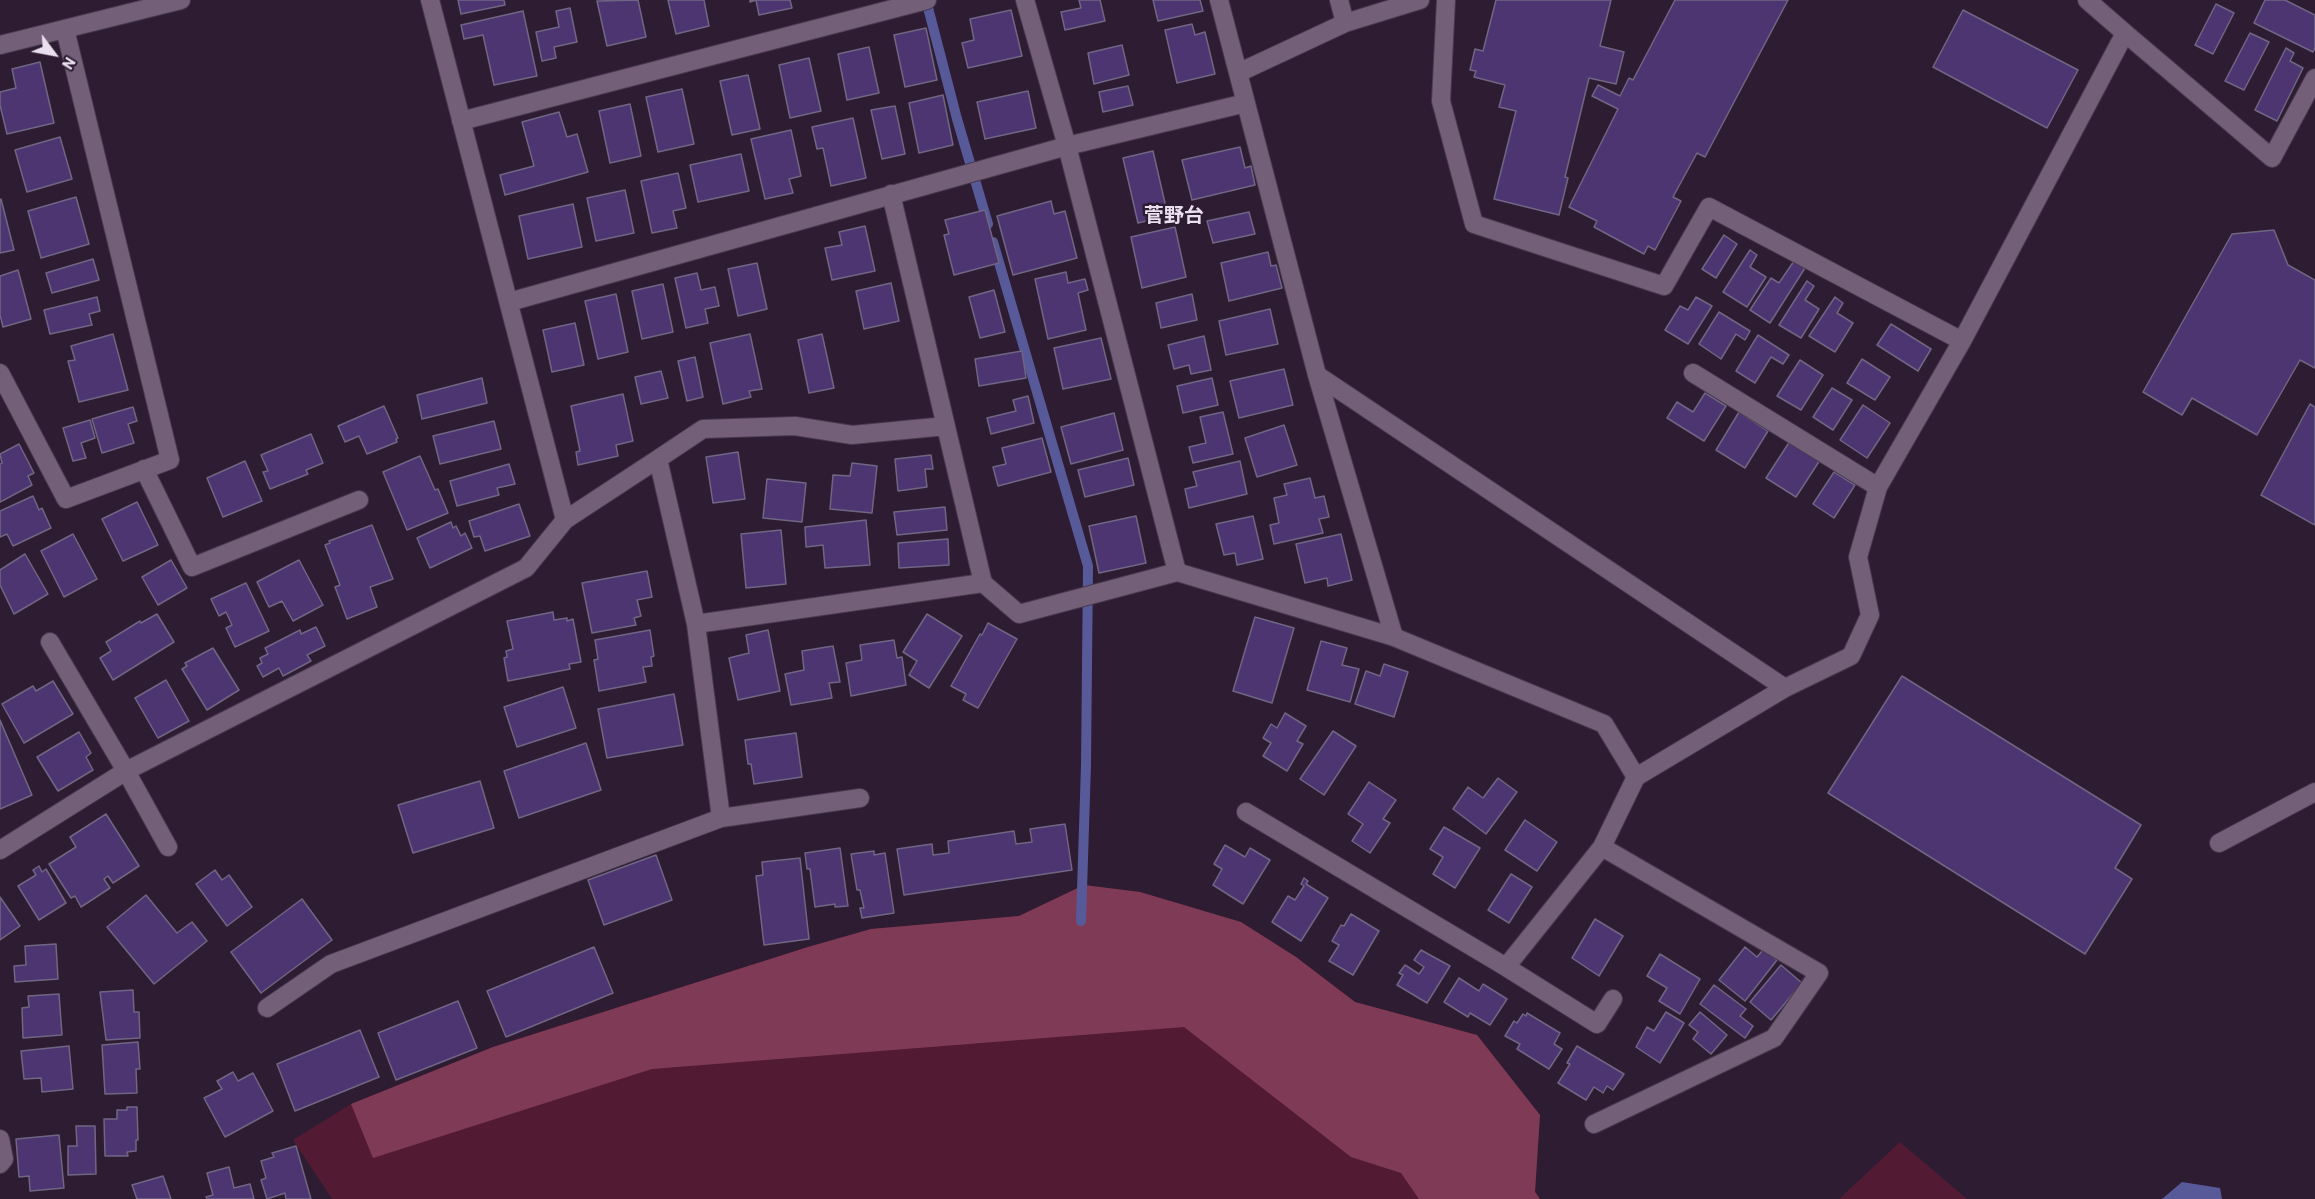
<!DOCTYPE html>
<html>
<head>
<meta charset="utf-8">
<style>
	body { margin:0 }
	#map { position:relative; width:2315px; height:1199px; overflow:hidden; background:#2d1c32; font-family:Barlow,sans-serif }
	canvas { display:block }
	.north { position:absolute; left:24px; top:24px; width:60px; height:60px; -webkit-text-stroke:4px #2d1c32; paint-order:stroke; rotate:122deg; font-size:16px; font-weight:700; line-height:24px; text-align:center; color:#eadfee }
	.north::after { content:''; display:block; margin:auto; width:21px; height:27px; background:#eadfee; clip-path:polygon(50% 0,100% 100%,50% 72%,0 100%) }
</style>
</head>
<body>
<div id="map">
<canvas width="2315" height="1199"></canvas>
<div class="north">N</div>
</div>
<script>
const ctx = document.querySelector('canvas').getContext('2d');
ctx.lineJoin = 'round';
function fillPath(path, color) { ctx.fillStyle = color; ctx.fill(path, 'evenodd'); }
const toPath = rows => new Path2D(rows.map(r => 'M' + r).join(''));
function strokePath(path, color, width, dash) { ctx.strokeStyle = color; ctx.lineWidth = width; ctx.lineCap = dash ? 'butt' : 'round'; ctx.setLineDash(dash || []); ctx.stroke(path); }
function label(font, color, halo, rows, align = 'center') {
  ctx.font = font + ' Barlow,"Noto Sans JP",sans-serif'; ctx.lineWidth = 5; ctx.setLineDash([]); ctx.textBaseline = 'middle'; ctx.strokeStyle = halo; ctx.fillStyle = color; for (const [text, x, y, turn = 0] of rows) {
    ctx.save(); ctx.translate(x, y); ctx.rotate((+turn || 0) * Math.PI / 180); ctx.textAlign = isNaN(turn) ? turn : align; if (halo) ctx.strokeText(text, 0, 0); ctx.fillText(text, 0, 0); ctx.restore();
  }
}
const green = toPath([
	[1084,885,1140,892,1241,922,1296,957,1355,1002,1477,1035,1540,1115,1535,1192,1540,1199,332,1199,293,1140,351,1104,493,1047,808,947,871,929,1019,916],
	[1900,1142,1967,1199,1839,1199]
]);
const forest = toPath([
	[1084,885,1140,892,1241,922,1296,957,1355,1002,1477,1035,1540,1115,1535,1192,1540,1199,1419,1199,1401,1173,1351,1157,1184,1027,652,1069,373,1158,351,1104,493,1047,808,947,871,929,1019,916]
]);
const water = toPath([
	[2182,1182,2220,1188,2222,1199,2162,1199]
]);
const stream = toPath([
	[926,0,957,119,988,224],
	[993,242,1088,566,1086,765,1081,921]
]);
const building = toPath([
	[458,0,504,0,505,5,461,14,458,0],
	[638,0,646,37,607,46,597,1,638,0],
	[668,0,704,0,709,26,676,34,668,0],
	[750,0,790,0,792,8,759,15,756,0,750,2,750,0],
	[1079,0,1100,0,1105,21,1065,30,1061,12,1081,8,1079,0],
	[1153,0,1200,0,1203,11,1158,21,1153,0],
	[1496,0,1611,0,1600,46,1624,52,1616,84,1589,78,1565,177,1568,178,1559,215,1494,199,1516,111,1499,107,1505,85,1474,77,1476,71,1470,70,1475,49,1483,51,1496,0],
	[1675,0,1788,0,1705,157,1697,153,1673,197,1681,201,1655,250,1648,246,1644,254,1594,227,1597,221,1569,207,1618,109,1592,96,1598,85,1620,96,1629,78,1633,80,1675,0],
	[2265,0,2285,0,2315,15,2315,48,2313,52,2254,23,2265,0],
	[2216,4,2234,13,2213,54,2195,45,2216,4],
	[570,8,577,42,554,47,556,58,542,61,536,32,559,27,556,11,570,8],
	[1011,10,1022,56,968,68,962,43,974,40,970,19,1011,10],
	[1963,10,2078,70,2047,128,1933,67,1963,10],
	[523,11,537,76,494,85,483,35,464,39,461,25,523,11],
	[1192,24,1195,35,1205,32,1215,74,1177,83,1165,30,1192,24],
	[926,28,937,80,905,87,894,35,926,28],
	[2250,33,2269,42,2244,90,2225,81,2250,33],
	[1122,45,1129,75,1094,84,1088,53,1122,45],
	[869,47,879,93,847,100,838,54,869,47],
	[2286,48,2294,53,2290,61,2303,68,2277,121,2255,110,2286,48],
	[809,58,821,111,790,118,779,65,809,58],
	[40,62,54,123,7,134,0,105,0,92,16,88,12,69,40,62],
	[748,75,760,129,732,135,720,81,748,75],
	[1128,86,1133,105,1103,112,1099,92,1128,86],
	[682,89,694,144,658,152,646,97,682,89],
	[1028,91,1036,128,985,139,977,102,1028,91],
	[943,95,953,145,919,153,909,103,943,95],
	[630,104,641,156,610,163,599,111,630,104],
	[895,106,905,154,882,159,871,110,895,106],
	[559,112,567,137,577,134,588,172,505,195,500,175,534,166,522,122,559,112],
	[853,118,866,178,831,186,823,148,817,149,812,127,853,118],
	[791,130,801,176,789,179,793,193,765,199,751,139,791,130],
	[60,137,72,179,27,192,15,150,60,137],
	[1240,147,1245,168,1251,166,1255,185,1192,200,1182,160,1240,147],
	[1153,151,1168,216,1138,223,1123,158,1153,151],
	[741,154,749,191,698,202,690,165,741,154],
	[678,173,686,208,673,211,677,228,652,233,641,181,678,173],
	[625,190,634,233,596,241,587,198,625,190],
	[76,197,89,244,41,258,28,211,76,197],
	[1,199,14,250,0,253,0,200,1,199],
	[1051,201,1054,214,1065,211,1077,258,1013,275,997,216,1051,201],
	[573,204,582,247,528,259,519,216,573,204],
	[985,210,999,263,954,275,944,235,949,234,945,220,985,210],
	[1249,212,1255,234,1213,243,1207,221,1249,212],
	[865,226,875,271,832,280,825,248,842,245,839,232,865,226],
	[1175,227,1186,277,1142,288,1131,237,1175,227],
	[2274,230,2288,265,2315,280,2315,368,2300,360,2257,435,2192,398,2182,415,2143,392,2232,234,2274,230],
	[1724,235,1737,244,1716,278,1702,269,1724,235],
	[1750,250,1757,255,1750,267,1766,277,1747,307,1723,292,1750,250],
	[1268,252,1271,266,1276,265,1282,288,1229,301,1221,263,1268,252],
	[93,259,99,280,52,293,46,273,93,259],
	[1794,261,1805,268,1770,323,1750,310,1771,278,1779,283,1794,261],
	[757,263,767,309,738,316,728,269,757,263],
	[18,270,31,319,3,327,0,315,0,276,18,270],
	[1066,272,1068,283,1085,279,1088,290,1078,293,1086,330,1048,339,1035,279,1066,272],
	[697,273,701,290,715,287,719,306,705,309,708,323,686,328,675,278,697,273],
	[1807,281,1814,286,1805,300,1819,309,1801,338,1779,325,1807,281],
	[891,283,899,321,864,329,856,291,891,283],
	[663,284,673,332,642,339,632,291,663,284],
	[994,290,1005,332,980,338,969,297,994,290],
	[616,294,628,352,598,359,585,301,616,294],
	[1192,294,1197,320,1161,328,1156,303,1192,294],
	[97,297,100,311,89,314,92,325,50,334,44,310,97,297],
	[1696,297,1712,306,1688,344,1665,330,1680,306,1688,310,1696,297],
	[1835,297,1843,303,1837,313,1853,323,1835,352,1809,336,1835,297],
	[1270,309,1278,344,1226,355,1219,321,1270,309],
	[1719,312,1750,331,1745,340,1736,334,1721,359,1699,344,1719,312],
	[575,323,584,365,552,372,543,330,575,323],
	[1891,324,1931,349,1918,371,1877,345,1891,324],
	[113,334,128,390,79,402,68,361,75,360,71,346,113,334],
	[750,334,762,389,749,391,751,397,723,404,710,343,750,334],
	[822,334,834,388,809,393,798,340,822,334],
	[1758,335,1789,355,1783,364,1771,357,1755,383,1736,371,1758,335],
	[1204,336,1211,370,1191,374,1189,365,1174,369,1168,345,1204,336],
	[1101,338,1111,379,1063,389,1054,348,1101,338],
	[1022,351,1026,378,979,386,975,359,1022,351],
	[695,357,703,397,687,401,678,361,695,357],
	[1862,359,1890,377,1875,400,1847,383,1862,359],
	[1800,360,1823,375,1801,410,1777,396,1800,360],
	[1284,369,1293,405,1239,418,1230,381,1284,369],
	[661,371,668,398,641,404,635,377,661,371],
	[482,378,487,403,422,419,417,395,482,378],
	[1212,378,1218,405,1183,413,1177,386,1212,378],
	[1832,388,1852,400,1833,430,1813,417,1832,388],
	[1705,393,1726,406,1704,441,1667,418,1677,402,1693,412,1705,393],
	[623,394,633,441,616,445,618,456,578,465,576,452,580,451,571,406,623,394],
	[1028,396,1034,423,991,434,987,418,1016,411,1013,400,1028,396],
	[2310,404,2315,407,2315,525,2261,495,2310,404],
	[1863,405,1890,423,1867,458,1840,440,1863,405],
	[384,406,398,438,396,439,397,442,367,454,359,436,345,442,338,426,384,406],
	[133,407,137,421,128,424,134,443,102,453,92,419,133,407],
	[1223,412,1233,454,1193,463,1189,447,1206,443,1200,417,1223,412],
	[1739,412,1768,431,1745,468,1716,450,1739,412],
	[1114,413,1123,450,1071,464,1061,427,1114,413],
	[90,420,95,438,81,443,86,458,73,461,63,428,90,420],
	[494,421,501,449,440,464,433,436,494,421],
	[1284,425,1297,465,1257,477,1245,438,1284,425],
	[311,434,323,463,306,470,308,474,270,489,263,472,268,471,261,455,311,434],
	[1042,438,1051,472,998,486,993,467,1006,464,1002,448,1042,438],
	[1790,441,1820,460,1796,497,1766,478,1790,441],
	[19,444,34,473,28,476,32,485,0,502,0,464,2,463,0,454,19,444],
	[738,452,745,499,713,503,706,457,738,452],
	[931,455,933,469,925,469,927,487,898,491,895,459,931,455],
	[420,456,435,490,438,489,448,513,407,530,383,472,420,456],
	[1128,458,1134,485,1085,497,1078,470,1128,458],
	[245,461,262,501,223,517,207,478,245,461],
	[1240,461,1247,494,1189,508,1185,489,1197,486,1193,472,1240,461],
	[852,463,877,466,872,513,830,509,833,475,850,476,852,463],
	[509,464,515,484,497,488,499,495,457,506,450,481,509,464],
	[1834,472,1855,485,1834,518,1813,504,1834,472],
	[1310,478,1315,498,1324,496,1329,517,1319,519,1323,533,1274,544,1270,525,1279,523,1274,498,1287,495,1284,484,1310,478],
	[767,479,806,483,802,522,763,518,767,479],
	[33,496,39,510,42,508,51,528,13,546,7,534,0,537,0,511,33,496],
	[137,502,158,545,123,561,102,519,137,502],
	[519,504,530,536,485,551,480,536,474,537,469,521,519,504],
	[945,507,947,530,897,535,894,512,945,507],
	[1136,516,1146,563,1099,573,1089,526,1136,516],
	[1253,516,1263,559,1237,565,1235,553,1224,555,1216,524,1253,516],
	[866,520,870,565,825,568,823,545,806,547,805,527,866,520],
	[451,522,453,528,456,526,461,536,465,533,472,548,430,568,417,538,451,522],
	[372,525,393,579,370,587,377,607,347,619,335,587,340,585,325,545,330,543,329,541,372,525],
	[781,530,786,584,746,588,741,534,781,530],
	[73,534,97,579,64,597,41,551,73,534],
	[1341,534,1352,580,1328,586,1327,578,1305,583,1296,544,1341,534],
	[948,539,949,565,899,568,898,543,948,539],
	[25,554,48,594,14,614,0,585,0,570,25,554],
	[171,560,187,588,158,605,142,577,171,560],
	[299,560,323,605,293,621,282,601,269,607,257,582,299,560],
	[647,571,652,597,637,600,641,616,634,618,636,625,592,633,582,583,647,571],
	[246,583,269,631,235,647,226,628,232,625,226,612,219,616,211,599,246,583],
	[553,612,554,620,567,618,567,621,573,619,581,662,569,664,570,669,508,681,504,658,507,657,506,651,513,649,507,621,553,612],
	[157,614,174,642,113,680,100,658,111,651,106,642,140,621,141,623,157,614],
	[927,614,962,636,929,688,909,675,917,661,903,652,927,614],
	[1255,617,1294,628,1272,703,1233,691,1255,617],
	[988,623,1017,639,978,708,963,700,966,694,951,686,980,634,982,635,988,623],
	[316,627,325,646,307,655,311,661,283,676,279,668,263,677,257,666,262,663,260,658,268,654,265,648,300,630,301,634,316,627],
	[650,630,654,656,651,657,652,666,643,667,646,682,599,691,594,660,598,659,595,640,650,630],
	[768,630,780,691,738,700,729,658,749,653,746,635,768,630],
	[894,640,897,658,902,657,906,685,851,696,846,663,862,660,860,645,894,640],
	[1321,641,1347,648,1342,665,1359,669,1350,702,1307,690,1321,641],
	[833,646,840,682,829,683,832,698,791,705,785,674,804,670,802,651,833,646],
	[213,648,239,690,207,710,182,669,187,666,185,663,213,648],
	[1384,664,1408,672,1394,717,1355,704,1366,671,1380,676,1384,664],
	[1902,676,2141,825,2115,868,2132,879,2085,954,1828,793,1902,676],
	[166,680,189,721,158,738,135,698,166,680],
	[53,681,73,714,24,743,2,704,33,686,36,691,53,681],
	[563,687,576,728,517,747,504,707,563,687],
	[674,694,683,745,607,758,598,709,674,694],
	[1285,713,1306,726,1297,741,1303,744,1287,771,1263,756,1271,743,1263,738,1271,724,1277,728,1285,713],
	[0,720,32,795,0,809,0,720],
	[1333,731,1356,746,1324,795,1300,779,1333,731],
	[79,732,91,753,86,757,93,770,58,791,37,757,79,732],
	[796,733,802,777,754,784,751,764,748,764,745,740,796,733],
	[586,743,601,790,519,818,504,771,586,743],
	[1498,778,1517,792,1486,834,1453,809,1468,787,1483,798,1498,778],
	[480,781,494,828,413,853,398,805,480,781],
	[1369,782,1396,800,1383,819,1390,823,1370,853,1352,841,1363,824,1348,814,1369,782],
	[106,814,139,866,113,883,108,876,104,879,110,888,81,907,75,896,71,898,49,864,76,847,70,837,106,814],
	[1525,820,1557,842,1537,871,1505,850,1525,820],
	[1065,824,1072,870,904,895,897,849,932,844,933,855,949,853,948,841,1014,831,1016,844,1032,842,1030,829,1065,824],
	[1444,827,1480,848,1455,888,1433,874,1443,857,1430,849,1444,827],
	[1225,845,1245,857,1250,848,1270,860,1243,904,1213,885,1222,869,1214,864,1225,845],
	[840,848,848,906,835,907,835,904,815,907,810,869,807,869,805,853,840,848],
	[874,851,874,855,885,853,894,913,862,918,860,908,864,908,860,890,857,890,851,854,874,851],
	[656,855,672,900,604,925,588,880,656,855],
	[800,858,809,939,764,945,756,876,763,875,762,862,800,858],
	[39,866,42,872,46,869,66,903,39,920,18,886,36,875,33,870,39,866],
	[215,870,222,880,229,875,252,907,227,926,196,884,215,870],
	[1511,874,1532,887,1509,923,1488,910,1511,874],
	[1304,878,1308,881,1306,884,1328,898,1301,941,1272,922,1288,896,1295,900,1304,886,1301,884,1304,878],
	[146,895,177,933,192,922,207,941,154,984,107,927,146,895],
	[0,897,20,926,0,940,0,897],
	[302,899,332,940,261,993,231,952,302,899],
	[1351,914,1379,931,1353,975,1329,961,1339,945,1332,941,1341,925,1344,926,1351,914],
	[1595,919,1623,936,1599,976,1572,958,1595,919],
	[56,944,58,979,15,982,14,966,26,965,25,946,56,944],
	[594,947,613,993,506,1037,487,991,594,947],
	[1745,947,1757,957,1763,950,1777,960,1745,1001,1719,980,1745,947],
	[1421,950,1450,966,1427,1003,1397,985,1403,975,1399,973,1405,965,1419,974,1424,967,1414,960,1421,950],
	[1660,954,1700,979,1680,1014,1659,1001,1667,988,1647,976,1660,954],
	[1781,965,1802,983,1771,1020,1750,1002,1781,965],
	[1459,978,1479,991,1483,984,1507,999,1490,1025,1470,1013,1468,1017,1444,1002,1459,978],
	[1714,985,1746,1009,1740,1016,1753,1026,1745,1038,1700,1004,1714,985],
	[133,990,134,1012,139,1012,140,1038,106,1040,100,992,133,990],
	[59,994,62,1035,23,1038,22,1008,29,1007,28,996,59,994],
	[458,1001,477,1048,396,1080,378,1033,458,1001],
	[1666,1012,1684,1023,1660,1063,1636,1047,1647,1027,1654,1031,1666,1012],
	[1700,1012,1727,1035,1711,1054,1693,1039,1698,1032,1689,1025,1700,1012],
	[1527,1013,1560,1033,1554,1044,1562,1049,1549,1069,1517,1049,1520,1044,1505,1036,1514,1021,1517,1023,1523,1014,1526,1016,1527,1013],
	[360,1030,379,1077,295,1111,277,1064,360,1030],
	[138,1042,140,1069,136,1069,137,1093,105,1094,102,1045,138,1042],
	[69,1046,73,1089,42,1092,41,1078,24,1079,21,1051,69,1046],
	[1577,1046,1624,1074,1613,1090,1607,1086,1603,1093,1594,1087,1586,1100,1558,1083,1570,1064,1567,1063,1577,1046],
	[233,1072,238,1081,253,1073,273,1111,225,1137,204,1098,222,1089,217,1081,233,1072],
	[127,1107,137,1107,138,1140,136,1140,136,1151,127,1152,128,1156,105,1156,104,1119,117,1119,117,1110,127,1110,127,1107],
	[76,1126,95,1126,96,1174,68,1175,68,1146,77,1146,76,1126],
	[59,1135,64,1188,30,1191,29,1176,19,1177,16,1139,59,1135],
	[296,1146,311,1199,286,1199,285,1193,267,1199,261,1180,266,1178,261,1161,274,1157,272,1153,296,1146],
	[229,1167,234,1188,250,1184,254,1199,207,1199,206,1197,213,1195,207,1173,229,1167],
	[163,1176,171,1199,137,1199,132,1185,163,1176]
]);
const street = toPath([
	[430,0,565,520],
	[1025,0,1067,146,1177,572],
	[1219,0,1317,375,1394,637],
	[1339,0,1345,23],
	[1446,0,1441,101,1474,224,1664,286,1709,207,1962,341,1878,487,1858,557,1870,615,1851,656,1785,688],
	[2087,0,2125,33],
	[0,45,181,0],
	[1238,73,1345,23,1420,0],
	[461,121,927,0],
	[891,194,983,583],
	[509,302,1067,146,1246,103],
	[1962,341,2125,33,2272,158,2315,78],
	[0,373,66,499,170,460,65,29],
	[1693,373,1878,487],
	[658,459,703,429,795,426,852,435,946,426],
	[144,469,192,567,359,500],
	[696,624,983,583,1019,614,1177,572,1394,637,1604,724,1636,777,1785,688,1317,375],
	[50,642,126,771,168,847],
	[1246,812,1506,967,1602,847,1636,777],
	[721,818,860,798],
	[2219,843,2315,792],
	[0,850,126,771,526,568,565,520,658,459,696,624,721,818,331,964,267,1008],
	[1506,967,1597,1024,1613,999],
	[1594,1124,1774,1038,1819,973,1602,847],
	[0,1139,4,1159,0,1164]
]);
const neighbourhoodNames = [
	["菅野台",1174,215]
];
fillPath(green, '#531b33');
fillPath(forest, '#7f3b56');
fillPath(water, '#585999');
strokePath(stream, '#585999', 10);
fillPath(building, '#4d3571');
strokePath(building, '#706684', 1.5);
strokePath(street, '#48394c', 20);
strokePath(street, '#745f79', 18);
label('bold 20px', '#eadfee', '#2d1c32', neighbourhoodNames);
</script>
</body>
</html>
